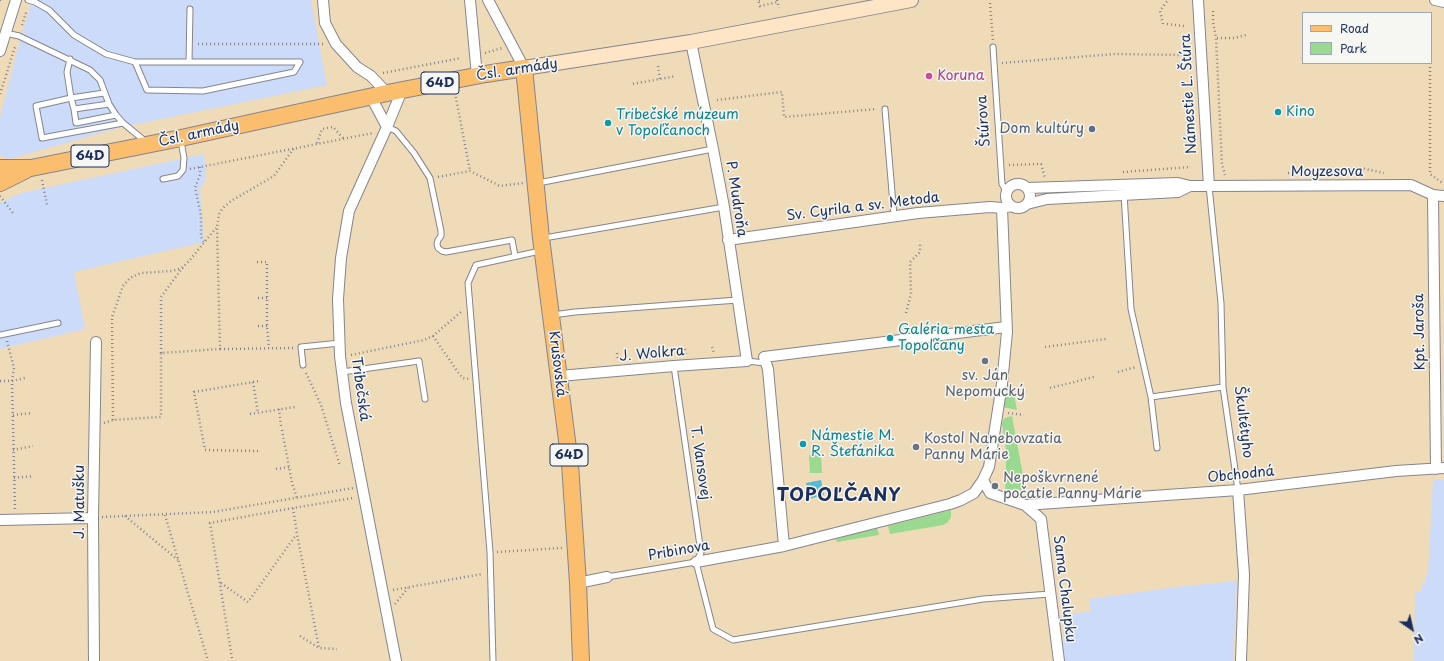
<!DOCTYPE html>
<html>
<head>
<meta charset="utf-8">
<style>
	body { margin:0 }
	#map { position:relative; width:1444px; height:661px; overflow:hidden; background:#f0dbb9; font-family:"Playpen Sans",sans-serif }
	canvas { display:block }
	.legend { position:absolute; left:1302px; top:12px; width:130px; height:52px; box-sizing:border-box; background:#f6f6f2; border:1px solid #9ea6b7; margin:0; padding:5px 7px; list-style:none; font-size:12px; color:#1b2f5e }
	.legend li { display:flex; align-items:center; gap:8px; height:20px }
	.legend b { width:20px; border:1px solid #9ea6b7 }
	.north { position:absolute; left:1392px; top:609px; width:40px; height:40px; -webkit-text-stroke:3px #f6f6f2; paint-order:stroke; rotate:146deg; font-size:11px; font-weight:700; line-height:16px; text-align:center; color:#1b2f5e }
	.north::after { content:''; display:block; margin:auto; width:14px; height:18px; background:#1b2f5e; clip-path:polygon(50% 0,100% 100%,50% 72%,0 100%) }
</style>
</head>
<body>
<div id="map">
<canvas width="1444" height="661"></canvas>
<ul class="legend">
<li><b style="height:5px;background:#fbbe6e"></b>Road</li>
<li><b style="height:11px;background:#9ada90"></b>Park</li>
</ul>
<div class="north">N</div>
</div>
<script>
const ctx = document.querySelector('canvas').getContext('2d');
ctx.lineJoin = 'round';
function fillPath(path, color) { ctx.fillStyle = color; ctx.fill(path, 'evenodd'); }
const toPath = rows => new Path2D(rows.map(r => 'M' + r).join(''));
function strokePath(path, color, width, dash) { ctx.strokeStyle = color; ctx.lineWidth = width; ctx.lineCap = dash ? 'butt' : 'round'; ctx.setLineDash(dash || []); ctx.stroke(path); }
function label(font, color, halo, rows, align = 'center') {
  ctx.font = font + ' "Playpen Sans",sans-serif'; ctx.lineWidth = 3; ctx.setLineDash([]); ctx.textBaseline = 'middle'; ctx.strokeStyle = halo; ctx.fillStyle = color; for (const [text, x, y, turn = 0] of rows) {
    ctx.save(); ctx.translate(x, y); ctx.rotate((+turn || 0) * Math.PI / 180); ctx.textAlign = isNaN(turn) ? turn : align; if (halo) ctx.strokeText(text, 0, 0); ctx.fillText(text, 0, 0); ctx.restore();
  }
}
const built = toPath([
	[32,0,311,0,327,85,118,128,9,159,1,156,0,155,0,117,18,47],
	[204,154,206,178,200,189,204,242,74,272,85,329,0,349,0,203,5,200,21,193],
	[1433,480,1444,480,1444,661,1414,661,1415,592,1422,592,1421,584,1426,583,1425,577,1428,575],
	[1237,581,1233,661,1062,661,1064,615,1091,611,1089,599,1176,587]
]);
const green = toPath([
	[1012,384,1017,410,1002,407,1006,385],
	[1012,416,1026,491,1005,489,1006,477,1006,450,1002,423,1003,420,1005,418],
	[821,454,822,473,810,473,809,455],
	[951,510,951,517,948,522,943,525,890,534,888,526],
	[877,528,879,535,837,542,835,539]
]);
const water = toPath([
	[821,480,824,495,809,499,806,483]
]);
const path = toPath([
	[760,0,758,0,760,6,778,2],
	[777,0,779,8],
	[0,1,0,0],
	[990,3,993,41],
	[1213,11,1213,22,1216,38,1222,164,1225,175],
	[1163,24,1160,11,1168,0],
	[1167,24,1184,26],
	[22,25,27,10],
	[1217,38,1234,38,1246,35],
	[198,44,325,44],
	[485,53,502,48],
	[1002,63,1115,54,1185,55],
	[1430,63,1430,174,1444,184],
	[658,66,660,81],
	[383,73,461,58],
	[633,84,676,76],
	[455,93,470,171],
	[0,94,15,47],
	[717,100,782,92,784,117,877,109],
	[317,143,322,129,333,127,343,138],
	[1009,165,1041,164,1045,178],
	[200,167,200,175,195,188,201,215,201,237,204,242],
	[190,169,373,133],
	[1123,172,1191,167],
	[1288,173,1361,168,1384,173],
	[438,177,470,171,500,186,523,183],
	[42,180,47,205],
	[0,196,13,213],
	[257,262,267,262,267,326,269,348],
	[258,298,267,298],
	[906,313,911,294,910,262,920,252,920,243],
	[258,326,267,326],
	[433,336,460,375,463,378,469,379],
	[7,341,14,368,12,381,15,509],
	[712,347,714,353],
	[1045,347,1106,339],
	[220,349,294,348],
	[685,349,686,355],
	[651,352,652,358],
	[161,353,161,297,183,267],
	[617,353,618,360],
	[351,355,424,340,433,336,462,311],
	[1118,372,1136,367],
	[306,373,321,405,340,466],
	[0,381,12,381,25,378],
	[253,382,258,413],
	[1050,388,1094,377],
	[1019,393,1027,391],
	[279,409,281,426],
	[1008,413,1024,415],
	[250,414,295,407],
	[13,415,32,413],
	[113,420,112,317,123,286,130,278,141,273,172,271,182,268,189,261,216,228],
	[104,423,113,420,161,417,161,353,220,349,217,227,219,214,223,208,231,201,274,176,294,148],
	[282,430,292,483,297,498],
	[13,450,33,446],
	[258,451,205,450,194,392,259,381],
	[276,469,289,467],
	[14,478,34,476],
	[293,508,297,534,319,648],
	[165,515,208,661],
	[125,516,178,560],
	[102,517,213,512,353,488],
	[497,552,562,548],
	[221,583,248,602,296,535],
	[393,590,482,574],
	[395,604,408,588],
	[300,636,319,648,337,649],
	[232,658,210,523,293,508,353,498]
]);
const lane = toPath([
	[28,0,35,2,49,10,74,35,106,54,135,62,300,62],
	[6,33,19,36,90,70,100,80,109,104,116,115,123,123,145,141],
	[993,47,1002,184,1006,191],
	[70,59,67,72,71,98,36,106,42,138,123,123],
	[135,62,147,90,203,91,294,72,300,62],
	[189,62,190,9],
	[104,93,71,98,74,109,109,104],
	[74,109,76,123,116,115],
	[885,109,894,216],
	[387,127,396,131,414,153,430,178,441,231,441,236,438,240,437,244,438,248,442,251,446,252,512,240,515,256],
	[163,179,178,176,183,170,184,158,181,141],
	[538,183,713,149],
	[1209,186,1221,303,1223,387,1238,490],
	[1124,194,1131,309,1151,397,1157,448],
	[544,238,724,207],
	[552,315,575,312,738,300],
	[0,335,58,323],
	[747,361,765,363],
	[303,365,301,347,340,343],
	[674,366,701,553,696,562],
	[342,372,419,361,425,399],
	[1151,397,1223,387],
	[696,562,713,629,733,640,983,599,1050,594],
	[607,577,696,562],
	[493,661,490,552,468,283,476,265,540,251]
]);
const street = toPath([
	[323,0,325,23,336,44,357,67,371,76,387,93],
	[470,0,477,76],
	[488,0,524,68],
	[1198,0,1209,186],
	[1435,0,1444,2],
	[0,51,16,0],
	[371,97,387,127],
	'1006 196a12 12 0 1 1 24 0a12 12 0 1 1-24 0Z',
	[1028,188,1178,183,1190,186,1209,186,1411,185,1433,195,1444,196],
	[1433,195,1436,469],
	[1027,204,1047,199,1178,192,1190,186],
	[728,240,918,213,990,207,1002,208],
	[559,376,674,366,747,361,724,207,713,149,691,42],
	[983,480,990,493,1025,505,1238,490,1396,471,1444,468],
	[1238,490,1244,575,1241,661],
	[1025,505,1041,519,1059,661],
	[0,520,93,518],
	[784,546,768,369,764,357,1006,327],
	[696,562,784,546,950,504,961,500,974,493,983,480,989,467,1002,384,1007,332,1002,208,1011,206],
	[578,583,607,577],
	[94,661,93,518,96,342],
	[396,661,346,403,340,356,338,299,341,258,349,211,387,127,402,90]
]);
const secondary = toPath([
	[524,68,691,42,911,0]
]);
const primary = toPath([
	[0,168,31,168,181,138,387,93,486,74,524,68,541,238,570,464,578,583,581,661],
	[0,183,26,170]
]);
const markers = [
	[929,76,4,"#d1479c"],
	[1278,112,4,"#0f9aa8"],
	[608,123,4,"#0f9aa8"],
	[1092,129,4,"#5c6f8a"],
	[890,338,4,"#0f9aa8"],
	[985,361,4,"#6b7280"],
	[803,444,4,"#0f9aa8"],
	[916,447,4,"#6b7280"],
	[995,486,4,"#6b7280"]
];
const shields = [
	[440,83,38],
	[90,156,38],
	[569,455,38]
];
const shieldNames = [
	["64D",440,83],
	["64D",90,156],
	["64D",569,455]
];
const streetNames = [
	["Čsl. armády",517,70,-9],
	["Námestie Ľ. Štúra",1189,94,-93],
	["Štúrova",984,121,-94],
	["Čsl. armády",199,134,-12],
	["Moyzesova",1327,172],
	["P. Mudroňa",736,199,81],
	["Sv. Cyrila a sv. Metoda",863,207,-7],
	["Kpt. Jaroša",1420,332,-91],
	["J. Wolkra",652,354,-5],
	["Krušovská",557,364,83],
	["Tribečská",360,389,82],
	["Škultétyho",1243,422,83],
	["T. Vansovej",700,463,82],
	["Obchodná",1241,475,-6],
	["J. Matušku",80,502,-90],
	["Pribinova",679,551,-10],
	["Sama Chalupku",1064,589,83]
];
const hotelNames = [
	["Koruna",937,76]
];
const cultureNames = [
	["Kino",1286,112],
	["Tribečské múzeum",616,115],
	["v Topoľčanoch",616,131],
	["Galéria mesta",898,330],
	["Topoľčany",898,346],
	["Námestie M.",811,436],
	["R. Štefánika",811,452]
];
const serviceNames = [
	["Dom kultúry",1084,129]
];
const worshipNames = [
	["sv. Ján",985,376,"center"],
	["Nepomucký",985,392,"center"],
	["Kostol Nanebovzatia",924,439],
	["Panny Márie",924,455],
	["Nepoškvrnené",1003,478],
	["počatie Panny Márie",1003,494]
];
const districtNames = [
	["TOPOĽČANY",839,496]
];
fillPath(built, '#cbdbf9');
fillPath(green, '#9ada90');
fillPath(water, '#54bbd2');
strokePath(lane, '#86858c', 7);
strokePath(street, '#86858c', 12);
strokePath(secondary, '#86858c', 16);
strokePath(primary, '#86858c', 18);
strokePath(path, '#86858c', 2.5, [1, 3]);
strokePath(lane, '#fff', 5);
strokePath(street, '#fff', 10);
strokePath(secondary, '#fde5c5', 14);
strokePath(primary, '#fbbe6e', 16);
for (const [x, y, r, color] of markers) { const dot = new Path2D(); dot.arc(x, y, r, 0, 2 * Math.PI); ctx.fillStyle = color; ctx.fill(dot); strokePath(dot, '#f6f6f2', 1.5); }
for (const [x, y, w] of shields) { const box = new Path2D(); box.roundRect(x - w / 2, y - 11, w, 22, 3); ctx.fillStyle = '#f6f6f2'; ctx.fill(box); strokePath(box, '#1b2f5e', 1); }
label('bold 13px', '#1b2f5e', null, shieldNames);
label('14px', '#1b2f5e', '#f6f6f2', streetNames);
label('14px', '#b23c85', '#f6f6f2', hotelNames, 'left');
label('14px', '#0d838f', '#f6f6f2', cultureNames, 'left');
label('14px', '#4e5e75', '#f6f6f2', serviceNames, 'right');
label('14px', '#5b616d', '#f6f6f2', worshipNames, 'left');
ctx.letterSpacing = '1px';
label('bold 18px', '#1b2f5e', '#f6f6f2', districtNames);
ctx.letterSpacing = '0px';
</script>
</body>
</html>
